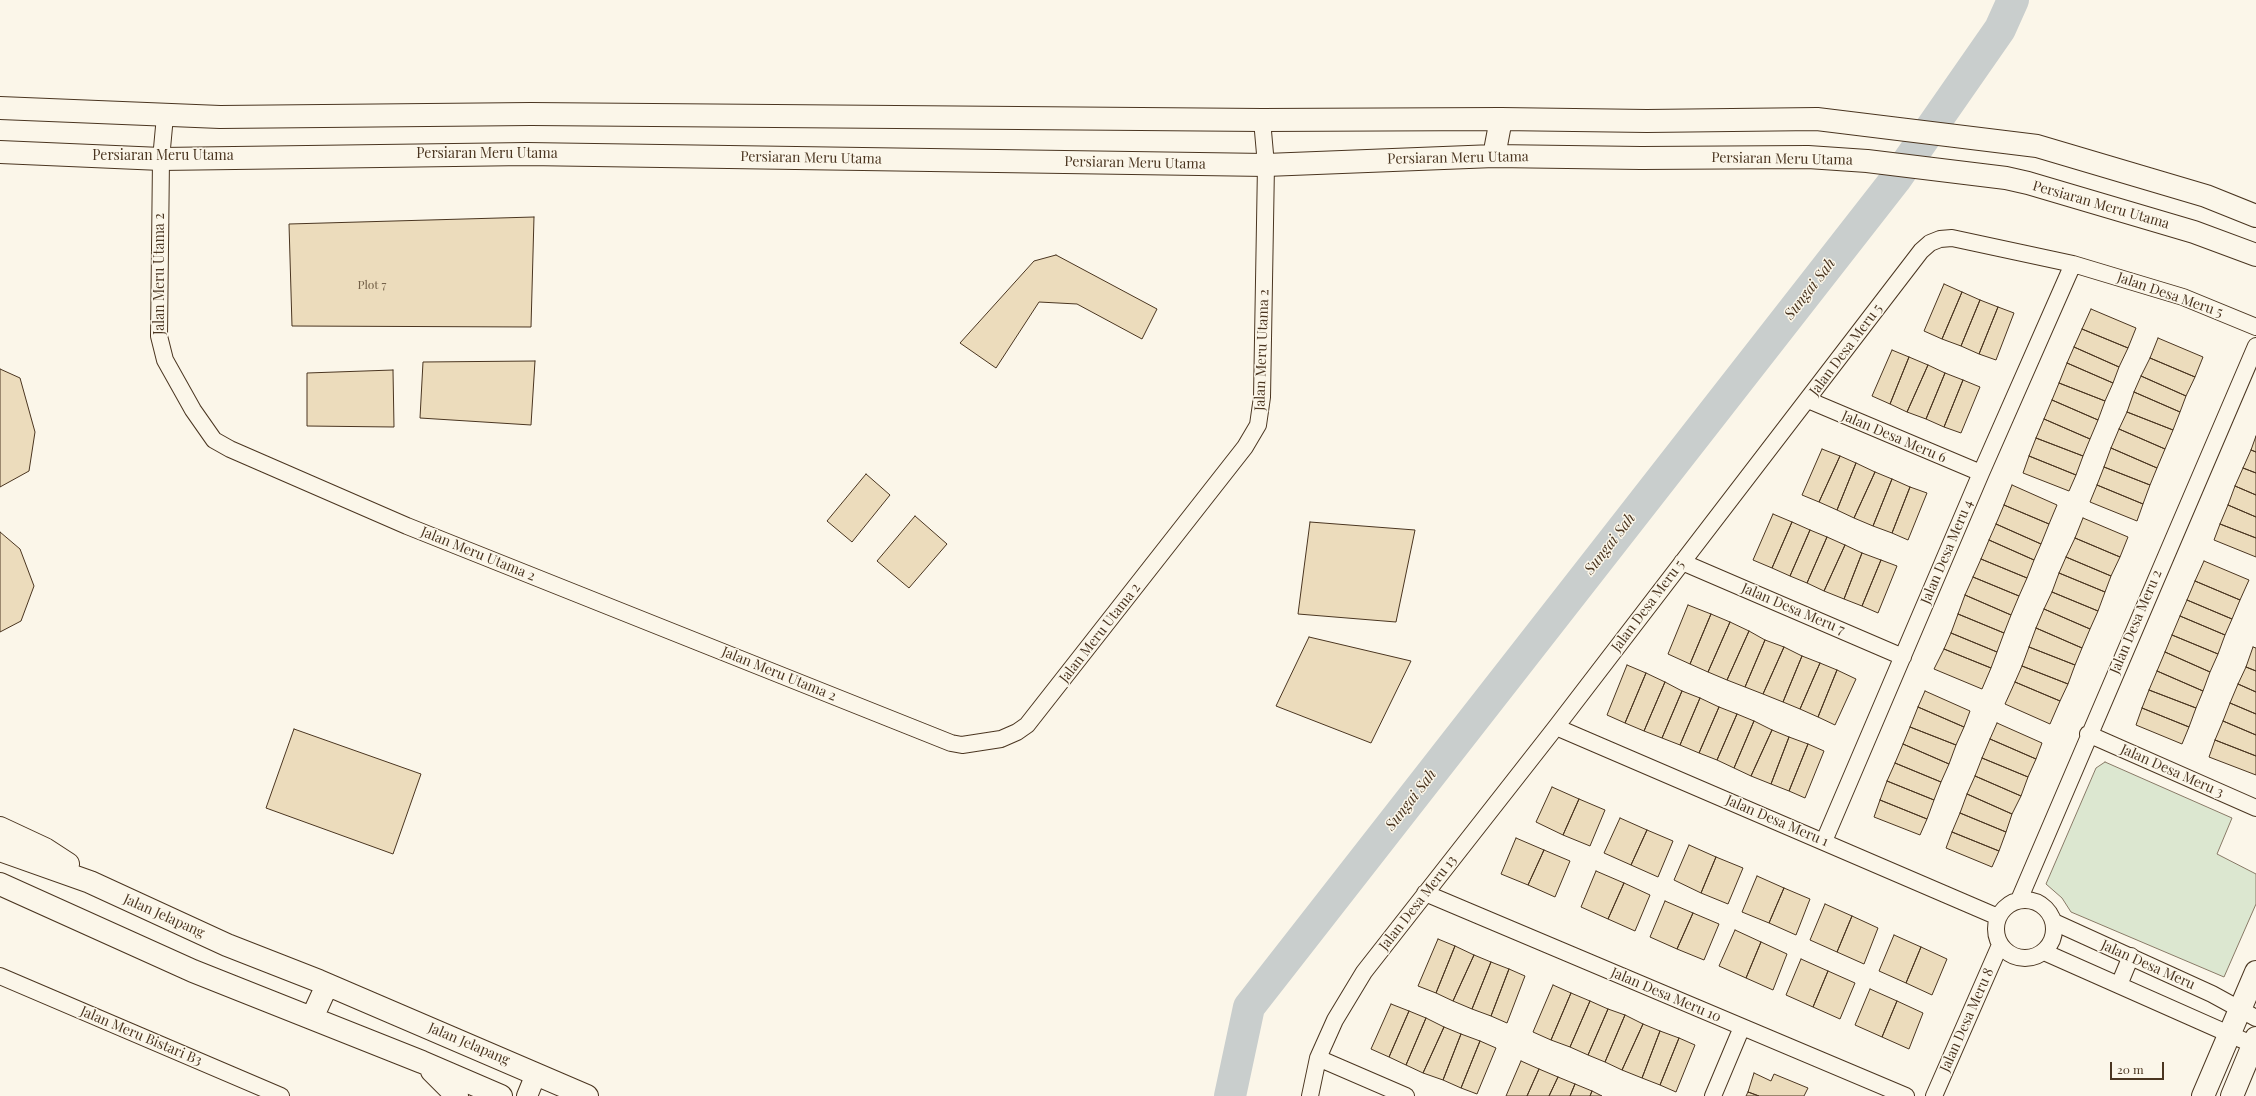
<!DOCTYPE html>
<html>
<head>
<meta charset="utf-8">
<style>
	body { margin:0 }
	#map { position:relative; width:2256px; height:1096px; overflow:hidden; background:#fbf6e9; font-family:"Playfair Display",serif }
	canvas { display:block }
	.scale { position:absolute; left:2110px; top:1062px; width:54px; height:18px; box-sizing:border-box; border:2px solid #4a3520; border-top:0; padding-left:5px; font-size:12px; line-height:14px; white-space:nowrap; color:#4a3520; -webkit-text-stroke:3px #fbf6e9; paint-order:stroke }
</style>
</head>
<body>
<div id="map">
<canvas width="2256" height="1096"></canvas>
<div class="scale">20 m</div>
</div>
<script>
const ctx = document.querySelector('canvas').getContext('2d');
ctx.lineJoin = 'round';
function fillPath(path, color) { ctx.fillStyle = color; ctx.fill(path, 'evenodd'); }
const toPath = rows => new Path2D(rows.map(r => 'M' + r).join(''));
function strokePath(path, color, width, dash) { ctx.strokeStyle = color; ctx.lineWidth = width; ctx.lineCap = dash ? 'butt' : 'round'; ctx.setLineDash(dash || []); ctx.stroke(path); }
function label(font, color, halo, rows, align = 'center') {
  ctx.font = font + ' "Playfair Display",serif'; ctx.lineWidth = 3; ctx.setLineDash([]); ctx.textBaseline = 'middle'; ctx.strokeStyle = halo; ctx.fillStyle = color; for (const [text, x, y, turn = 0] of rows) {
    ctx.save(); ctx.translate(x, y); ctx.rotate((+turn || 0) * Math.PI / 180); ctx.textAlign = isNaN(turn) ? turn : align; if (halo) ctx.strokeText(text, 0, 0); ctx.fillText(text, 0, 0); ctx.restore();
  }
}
const green = toPath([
	[2105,762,2232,818,2217,854,2256,874,2256,904,2224,977,2071,912,2062,898,2046,884,2096,768,2105,762]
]);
const river = toPath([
	[1230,1096,1249,1007,1895,180,2000,29,2013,0]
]);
const building = toPath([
	[534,217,531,327,292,326,289,224,534,217],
	[1056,255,1157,309,1142,339,1077,304,1039,302,996,368,960,343,1034,261,1056,255],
	[1944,284,1962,292,1942,339,1924,331,1944,284],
	[1962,292,1980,300,1961,346,1942,339,1962,292],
	[1980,300,1998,307,1979,354,1961,346,1980,300],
	[1998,307,2014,313,1996,360,1979,354,1998,307],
	[2091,309,2136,328,2128,348,2082,329,2091,309],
	[2082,329,2128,348,2119,367,2074,347,2082,329],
	[2158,338,2203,357,2195,377,2150,358,2158,338],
	[2074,347,2119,367,2113,383,2067,363,2074,347],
	[1892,350,1909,357,1890,404,1872,396,1892,350],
	[1909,357,1928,365,1907,412,1890,404,1909,357],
	[2150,358,2195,377,2186,396,2141,376,2150,358],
	[535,361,531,425,420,418,423,362,535,361],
	[2067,363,2113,383,2105,401,2059,383,2067,363],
	[1928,365,1945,373,1926,419,1907,412,1928,365],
	[0,369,20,378,35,432,29,471,0,487,0,369],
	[393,370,394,427,307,426,307,373,393,370],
	[1945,373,1963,380,1944,427,1926,419,1945,373],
	[2141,376,2186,396,2180,412,2134,392,2141,376],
	[1963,380,1980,387,1961,433,1944,427,1963,380],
	[2059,383,2105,401,2098,420,2052,400,2059,383],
	[2134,392,2180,412,2173,430,2127,412,2134,392],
	[2052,400,2098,420,2090,439,2044,419,2052,400],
	[2127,412,2173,430,2165,449,2119,429,2127,412],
	[2044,419,2090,439,2083,456,2036,438,2044,419],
	[2119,429,2165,449,2157,468,2111,448,2119,429],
	[2256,436,2256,452,2251,450,2256,436],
	[2036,438,2083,456,2076,475,2029,456,2036,438],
	[2111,448,2157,468,2150,485,2104,467,2111,448],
	[1822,449,1840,456,1819,502,1802,495,1822,449],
	[2251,450,2256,452,2256,473,2243,468,2251,450],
	[1840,456,1856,463,1837,510,1819,502,1840,456],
	[2029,456,2076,475,2069,491,2023,473,2029,456],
	[1856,463,1875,472,1854,518,1837,510,1856,463],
	[2104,467,2150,485,2143,504,2097,485,2104,467],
	[2243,468,2256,473,2256,495,2235,486,2243,468],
	[1875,472,1892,479,1873,526,1854,518,1875,472],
	[866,474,890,495,852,542,827,521,866,474],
	[1892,479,1910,487,1892,533,1873,526,1892,479],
	[2012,485,2057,505,2049,524,2004,505,2012,485],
	[2097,485,2143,504,2137,521,2090,502,2097,485],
	[2235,486,2256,495,2256,517,2228,505,2235,486],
	[1910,487,1927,493,1908,540,1892,533,1910,487],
	[2004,505,2049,524,2041,544,1996,524,2004,505],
	[2228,505,2256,517,2256,538,2220,524,2228,505],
	[1773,514,1792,522,1772,568,1753,560,1773,514],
	[915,516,947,544,909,588,877,561,915,516],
	[2083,518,2128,537,2120,557,2075,538,2083,518],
	[1310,522,1415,530,1396,622,1298,614,1310,522],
	[1792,522,1810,530,1790,576,1772,568,1792,522],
	[1996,524,2041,544,2034,560,1989,540,1996,524],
	[2220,524,2256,538,2256,557,2214,540,2220,524],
	[1810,530,1827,537,1807,583,1790,576,1810,530],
	[0,532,20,549,34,586,21,621,0,632,0,532],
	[1827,537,1845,545,1824,591,1807,583,1827,537],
	[2075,538,2120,557,2111,576,2066,557,2075,538],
	[1989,540,2034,560,2027,578,1981,559,1989,540],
	[1845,545,1862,553,1844,599,1824,591,1845,545],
	[1862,553,1881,560,1862,606,1844,599,1862,553],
	[2066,557,2111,576,2105,592,2059,573,2066,557],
	[1981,559,2027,578,2019,596,1973,577,1981,559],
	[1881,560,1897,566,1878,613,1862,606,1881,560],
	[2204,561,2249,580,2240,600,2195,581,2204,561],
	[2059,573,2105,592,2098,611,2052,592,2059,573],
	[1973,577,2019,596,2011,615,1965,595,1973,577],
	[2195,581,2240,600,2232,619,2187,600,2195,581],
	[2052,592,2098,611,2090,629,2044,609,2052,592],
	[1965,595,2011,615,2004,633,1958,614,1965,595],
	[2187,600,2232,619,2225,635,2180,616,2187,600],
	[1688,605,1711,614,1690,664,1668,654,1688,605],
	[2044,609,2090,629,2082,648,2036,628,2044,609],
	[1711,614,1730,622,1708,672,1690,664,1711,614],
	[1958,614,2004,633,1997,652,1951,633,1958,614],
	[2180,616,2225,635,2218,654,2172,635,2180,616],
	[1730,622,1749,631,1727,680,1708,672,1730,622],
	[2036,628,2082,648,2075,665,2029,647,2036,628],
	[1749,631,1765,640,1745,687,1727,680,1749,631],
	[1951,633,1997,652,1991,668,1944,649,1951,633],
	[2172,635,2218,654,2210,672,2165,652,2172,635],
	[1309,637,1411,661,1371,743,1276,706,1309,637],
	[1765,640,1784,647,1763,694,1745,687,1765,640],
	[1784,647,1802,656,1783,702,1763,694,1784,647],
	[2029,647,2075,665,2068,684,2022,666,2029,647],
	[2253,647,2256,648,2256,671,2246,667,2253,647],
	[1944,649,1991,668,1982,689,1934,669,1944,649],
	[2165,652,2210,672,2203,691,2157,671,2165,652],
	[1802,656,1820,663,1800,709,1783,702,1802,656],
	[1820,663,1837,670,1818,717,1800,709,1820,663],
	[1627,665,1646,673,1625,723,1607,715,1627,665],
	[2022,666,2068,684,2060,701,2015,682,2022,666],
	[2246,667,2256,671,2256,692,2238,684,2246,667],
	[1837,670,1856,679,1835,725,1818,717,1837,670],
	[2157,671,2203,691,2196,708,2149,690,2157,671],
	[1646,673,1665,682,1644,731,1625,723,1646,673],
	[1665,682,1682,691,1662,738,1644,731,1665,682],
	[2015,682,2060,701,2050,724,2005,704,2015,682],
	[2238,684,2256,692,2256,714,2230,703,2238,684],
	[2149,690,2196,708,2189,727,2142,708,2149,690],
	[1682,691,1700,698,1680,745,1662,738,1682,691],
	[1925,691,1970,711,1964,727,1918,707,1925,691],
	[1700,698,1719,707,1699,753,1680,745,1700,698],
	[2230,703,2256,714,2256,735,2223,721,2230,703],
	[1719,707,1737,714,1717,760,1699,753,1719,707],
	[1918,707,1964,727,1956,745,1910,727,1918,707],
	[2142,708,2189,727,2182,744,2136,725,2142,708],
	[1737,714,1754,721,1734,768,1717,760,1737,714],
	[1754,721,1772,730,1751,776,1734,768,1754,721],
	[2223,721,2256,735,2256,756,2215,740,2223,721],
	[1997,723,2042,743,2036,759,1990,739,1997,723],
	[1910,727,1956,745,1949,764,1903,744,1910,727],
	[294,729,421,774,393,854,266,808,294,729],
	[1772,730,1789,737,1771,784,1751,776,1772,730],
	[1789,737,1808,744,1789,791,1771,784,1789,737],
	[1990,739,2036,759,2028,777,1982,758,1990,739],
	[2215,740,2256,756,2256,775,2209,757,2215,740],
	[1808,744,1824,751,1805,798,1789,791,1808,744],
	[1903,744,1949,764,1941,782,1895,763,1903,744],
	[1982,758,2028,777,2021,796,1975,776,1982,758],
	[1895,763,1941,782,1934,800,1887,781,1895,763],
	[1975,776,2021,796,2012,814,1967,794,1975,776],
	[1887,781,1934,800,1927,819,1880,800,1887,781],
	[1552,787,1579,799,1563,835,1536,822,1552,787],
	[1967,794,2012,814,2006,832,1960,813,1967,794],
	[1579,799,1605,810,1590,846,1563,835,1579,799],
	[1880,800,1927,819,1920,835,1874,817,1880,800],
	[1960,813,2006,832,1999,851,1952,832,1960,813],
	[1620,818,1647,830,1631,865,1604,853,1620,818],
	[1647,830,1673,841,1658,877,1631,865,1647,830],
	[1952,832,1999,851,1992,867,1946,848,1952,832],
	[1516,838,1544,850,1528,885,1501,874,1516,838],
	[1689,845,1716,857,1701,893,1674,880,1689,845],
	[1544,850,1570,861,1555,897,1528,885,1544,850],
	[1716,857,1743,868,1728,904,1701,893,1716,857],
	[1596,871,1624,883,1608,919,1581,907,1596,871],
	[1757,876,1784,888,1769,923,1742,912,1757,876],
	[1624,883,1650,895,1635,931,1608,919,1624,883],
	[1784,888,1810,899,1796,935,1769,923,1784,888],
	[1665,901,1693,913,1677,949,1650,937,1665,901],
	[1825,904,1852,916,1837,952,1810,940,1825,904],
	[1693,913,1719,924,1704,960,1677,949,1693,913],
	[1852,916,1878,928,1864,964,1837,952,1852,916],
	[1735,930,1761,942,1746,978,1719,966,1735,930],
	[1894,935,1921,947,1906,983,1879,971,1894,935],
	[1438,939,1455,946,1436,993,1418,986,1438,939],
	[1761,942,1787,954,1773,990,1746,978,1761,942],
	[1455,946,1474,955,1453,1001,1436,993,1455,946],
	[1921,947,1947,959,1932,995,1906,983,1921,947],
	[1474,955,1491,962,1472,1009,1453,1001,1474,955],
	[1801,959,1828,971,1813,1007,1786,995,1801,959],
	[1491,962,1509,969,1491,1016,1472,1009,1491,962],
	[1509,969,1525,976,1507,1023,1491,1016,1509,969],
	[1828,971,1855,983,1840,1019,1813,1007,1828,971],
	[1553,985,1571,993,1551,1040,1533,1032,1553,985],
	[1870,989,1897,1001,1882,1037,1855,1025,1870,989],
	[1571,993,1590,1001,1570,1047,1551,1040,1571,993],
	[1590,1001,1608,1009,1588,1055,1570,1047,1590,1001],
	[1897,1001,1923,1013,1909,1049,1882,1037,1897,1001],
	[1391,1004,1409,1011,1389,1057,1371,1049,1391,1004],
	[1608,1009,1625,1015,1605,1062,1588,1055,1608,1009],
	[1409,1011,1426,1018,1406,1065,1389,1057,1409,1011],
	[1625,1015,1643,1024,1622,1070,1605,1062,1625,1015],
	[1426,1018,1444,1027,1423,1073,1406,1065,1426,1018],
	[1643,1024,1660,1031,1642,1078,1622,1070,1643,1024],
	[1444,1027,1461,1034,1443,1080,1423,1073,1444,1027],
	[1660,1031,1679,1038,1660,1085,1642,1078,1660,1031],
	[1461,1034,1480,1041,1461,1088,1443,1080,1461,1034],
	[1679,1038,1695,1045,1676,1092,1660,1085,1679,1038],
	[1480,1041,1496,1048,1477,1094,1461,1088,1480,1041],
	[1521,1061,1539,1069,1527,1096,1506,1096,1521,1061],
	[1539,1069,1558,1077,1549,1096,1527,1096,1539,1069],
	[1754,1073,1771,1081,1774,1074,1808,1088,1804,1096,1759,1096,1748,1092,1754,1073],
	[1558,1077,1575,1084,1570,1096,1549,1096,1558,1077],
	[1575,1084,1592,1091,1590,1096,1570,1096,1575,1084],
	[1592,1091,1602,1096,1590,1096,1592,1091],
	[1748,1092,1759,1096,1746,1096,1748,1092]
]);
const minor = toPath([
	[165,116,161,159,159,336,165,360,193,410,214,440,230,449,407,526,951,743,962,745,1001,739,1017,732,1027,725,1245,447,1258,425,1262,397,1266,165,1262,120],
	[1808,400,1981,473],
	[1682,562,1903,657],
	[1556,727,1998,917],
	[2088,734,2256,808],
	[1824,841,1981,473,2073,264],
	[1425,893,1906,1096],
	'1996 929a29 29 0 1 1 58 0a29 29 0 1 1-58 0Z',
	[2019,900,2256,346],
	[2054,922,2212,994,2256,1018],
	[2044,952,2256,1046],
	[0,976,281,1096],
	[2119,985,2131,956],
	[1318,1058,1406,1096],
	[1310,1096,1318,1058,1335,1020,1364,972,1556,727,1921,251,1930,243,1940,239,1952,238,2073,264,2183,297,2256,327],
	[1713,1096,1742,1027],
	[1934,1096,2000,945]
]);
const tertiary = toPath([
	[527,1096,536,1074]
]);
const secondary = toPath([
	[0,108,220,117,531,114,1262,120,1501,119,1647,121,1817,119,2037,146,2206,196,2256,216],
	[0,152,161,159,527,154,1266,165,1494,156,1641,158,1808,157,1867,161,2006,178,2028,183,2194,232,2256,255],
	[1494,156,1501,119],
	[2203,1096,2256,972],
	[2232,1096,2256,1038]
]);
const primary = toPath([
	[0,828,45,849,68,864],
	[0,850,90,882,227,945,319,981,587,1096],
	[0,884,193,971,422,1062,501,1096],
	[312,1018,327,985],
	[432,1071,457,1096]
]);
const numberNames = [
	["Plot 7",372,285]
];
const streetNames = [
	["Persiaran Meru Utama",487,154],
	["Persiaran Meru Utama",163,156],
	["Persiaran Meru Utama",811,158,1],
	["Persiaran Meru Utama",1458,158,-1],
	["Persiaran Meru Utama",1782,159,1],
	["Persiaran Meru Utama",1135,163,1],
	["Persiaran Meru Utama",2101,205,16],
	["Jalan Meru Utama 2",160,274,-90],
	["Jalan Desa Meru 5",2170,295,19],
	["Jalan Meru Utama 2",1262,350,-88],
	["Jalan Desa Meru 5",1846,350,-53],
	["Jalan Desa Meru 6",1894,437,23],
	["Jalan Desa Meru 4",1947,552,-67],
	["Jalan Meru Utama 2",478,554,22],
	["Jalan Desa Meru 5",1648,606,-53],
	["Jalan Desa Meru 7",1793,609,23],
	["Jalan Desa Meru 2",2136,622,-67],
	["Jalan Meru Utama 2",1100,633,-52],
	["Jalan Meru Utama 2",779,674,22],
	["Jalan Desa Meru 3",2172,771,24],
	["Jalan Desa Meru 1",1777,821,23],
	["Jalan Desa Meru 13",1418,903,-52],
	["Jalan Jelapang",164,916,24],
	["Jalan Desa Meru",2148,965,24],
	["Jalan Desa Meru 10",1666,995,23],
	["Jalan Desa Meru 8",1967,1020,-66],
	["Jalan Meru Bistari B3",141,1036,23],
	["Jalan Jelapang",469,1044,23]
];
const waterNames = [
	["Sungai Sah",1810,289,-52],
	["Sungai Sah",1610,544,-52],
	["Sungai Sah",1411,800,-52]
];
fillPath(green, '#dce7d0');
strokePath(green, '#887966', 1);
strokePath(river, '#c9cecd', 32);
fillPath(building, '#ecdcbc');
strokePath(building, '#4a3520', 1);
strokePath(minor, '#4a3520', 18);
strokePath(tertiary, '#4a3520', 22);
strokePath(secondary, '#4a3520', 24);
strokePath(primary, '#4a3520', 24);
strokePath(minor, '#fbf6e9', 16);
strokePath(tertiary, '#fbf6e9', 20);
strokePath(secondary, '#fbf6e9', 22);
strokePath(primary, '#fbf6e9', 22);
label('12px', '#725f47', null, numberNames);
label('14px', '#4a3520', '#fbf6e9', streetNames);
label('italic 15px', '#4a3520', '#fbf6e9', waterNames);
</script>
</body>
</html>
